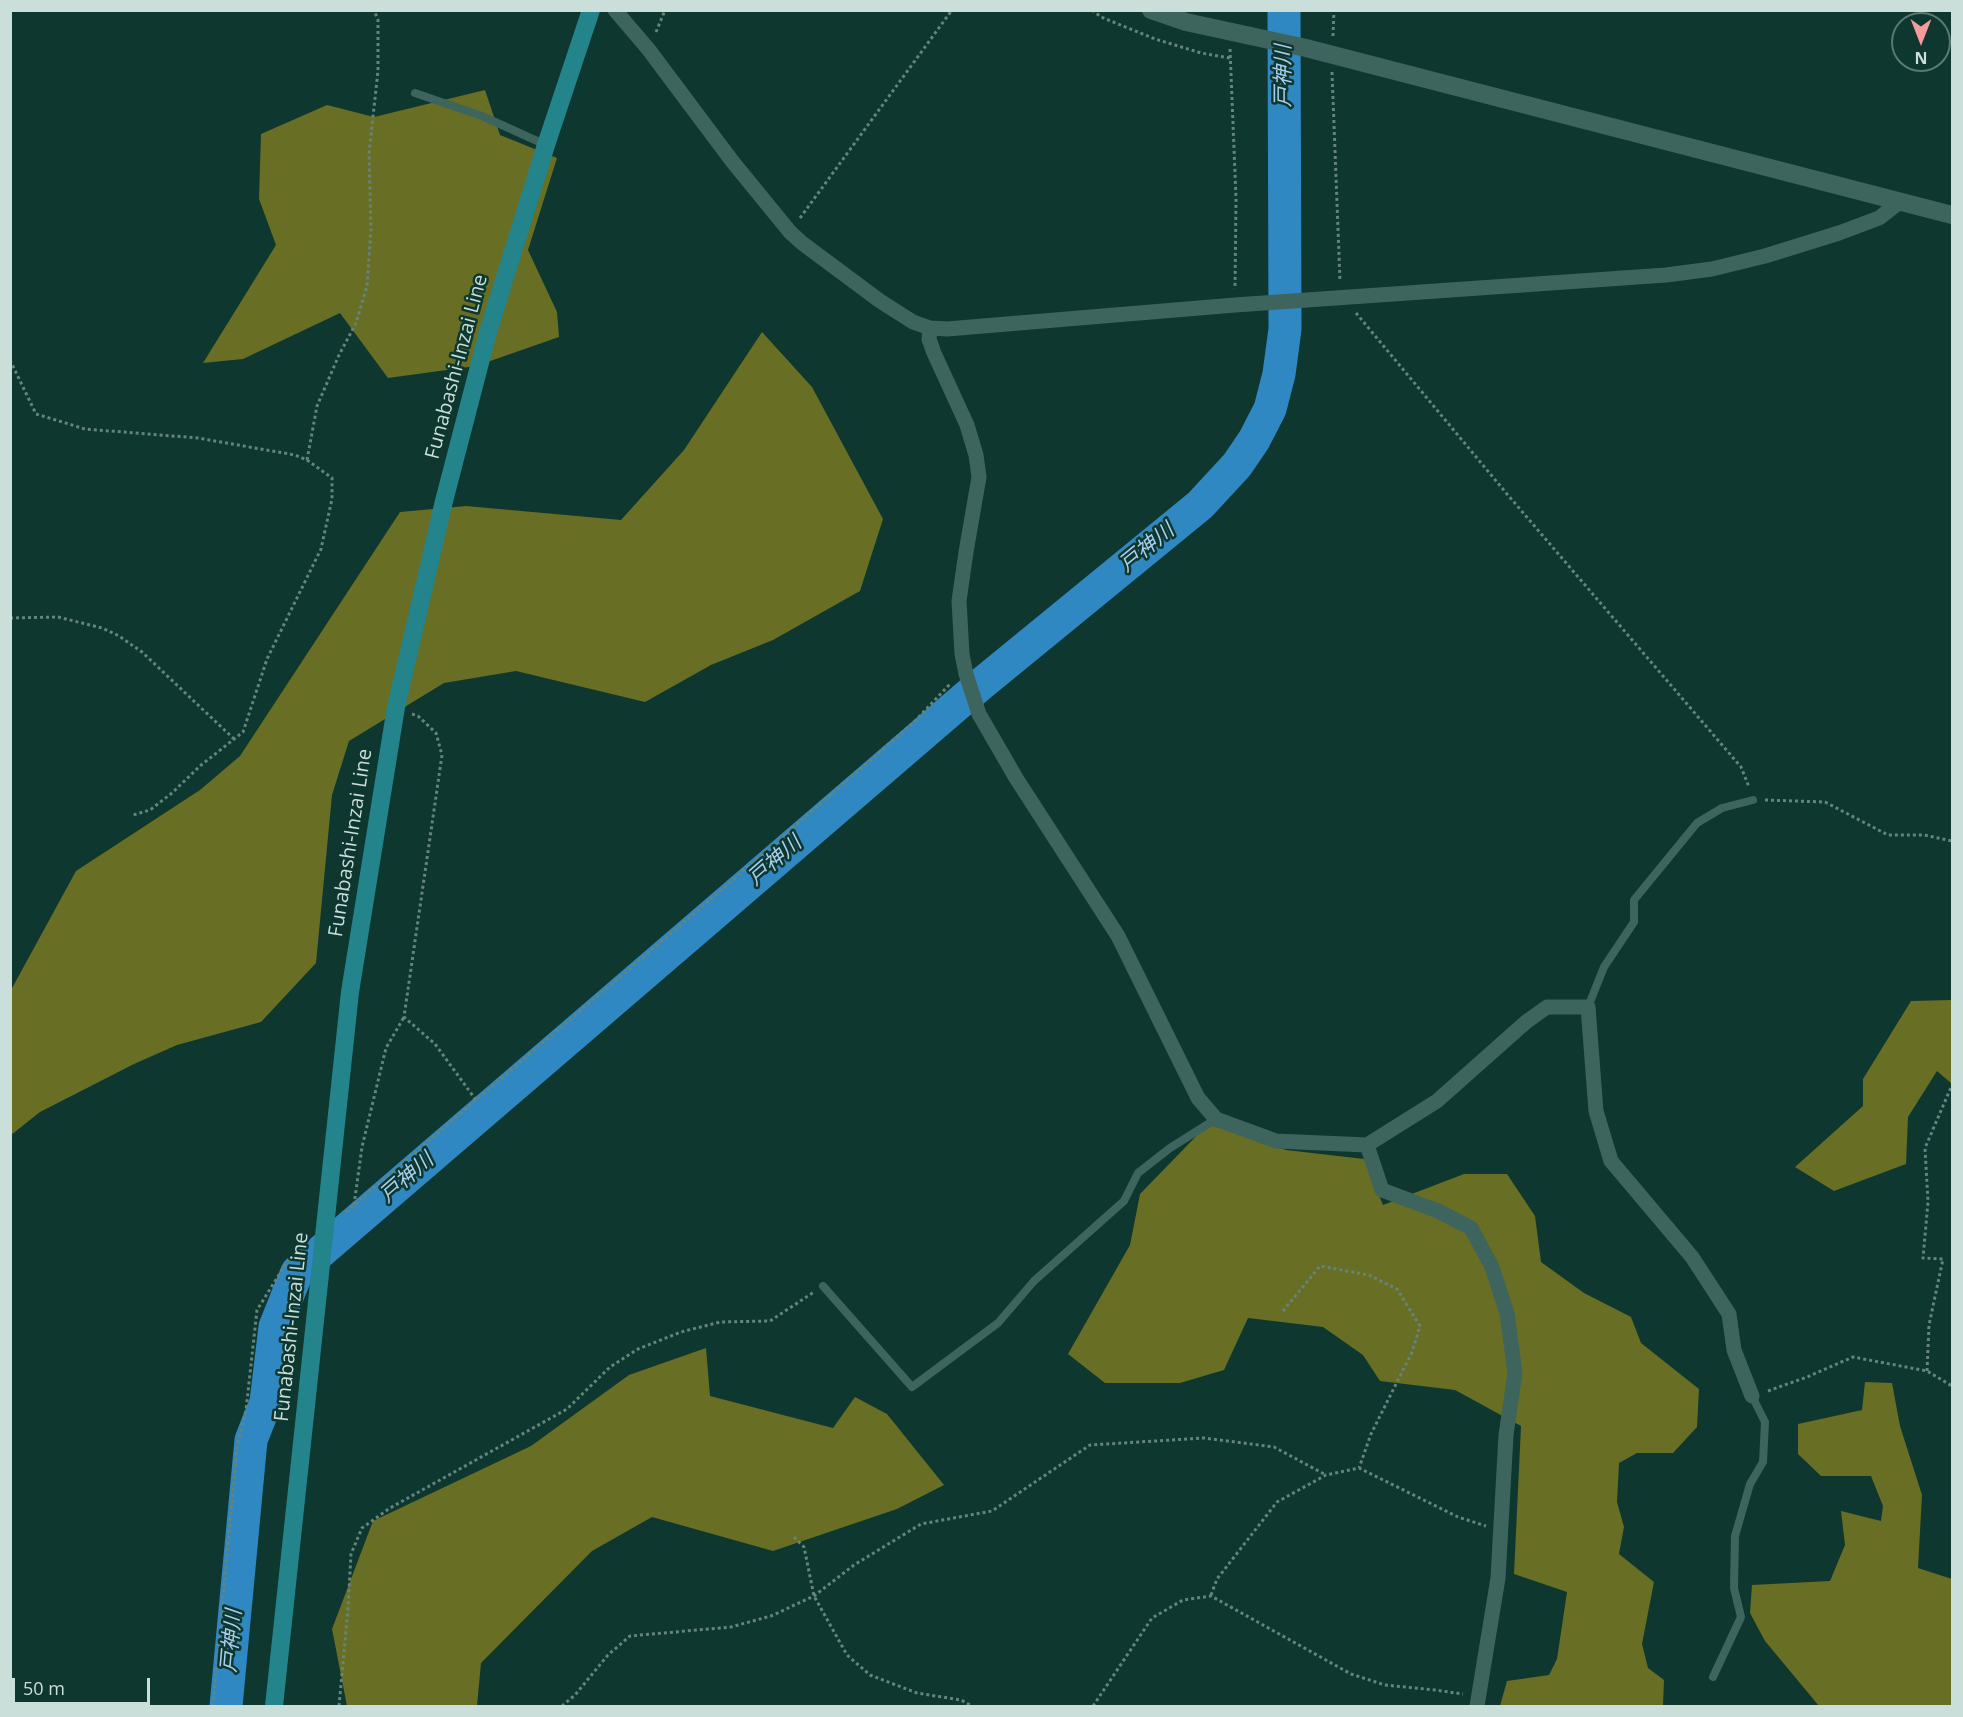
<!DOCTYPE html>
<html>
<head>
<meta charset="utf-8">
<style>
	body { margin:0 }
	#map { position:relative; width:1963px; height:1717px; overflow:hidden; background:#0e372f; font-family:"Open Sans",sans-serif }
	canvas { display:block }
	.frame { position:absolute; inset:0; border:12px solid #cadfd9; pointer-events:none }
	.north { position:absolute; left:1891px; top:12px; width:60px; height:60px; box-sizing:border-box; background:#0e372f; border:2px solid #597a73; border-radius:50%; rotate:180deg; font-size:16px; font-weight:700; line-height:24px; text-align:center; color:#cadfd9 }
	.north::after { content:''; display:block; margin:auto; width:21px; height:27px; background:#f59b9e; clip-path:polygon(50% 0,100% 100%,50% 72%,0 100%) }
	.scale { position:absolute; left:12px; top:1678px; width:138px; height:27px; box-sizing:border-box; border:3px solid #cadfd9; border-top:0; padding-left:8px; font-size:18px; line-height:21px; white-space:nowrap; color:#cadfd9; -webkit-text-stroke:4px #0e372f; paint-order:stroke }
</style>
</head>
<body>
<div id="map">
<canvas width="1963" height="1717"></canvas>
<div class="frame"></div>
<div class="north">N</div>
<div class="scale">50 m</div>
</div>
<script>
const ctx = document.querySelector('canvas').getContext('2d');
ctx.lineJoin = 'round';
function fillPath(path, color) { ctx.fillStyle = color; ctx.fill(path, 'evenodd'); }
const toPath = rows => new Path2D(rows.map(r => 'M' + r).join(''));
function strokePath(path, color, width, dash) { ctx.strokeStyle = color; ctx.lineWidth = width; ctx.lineCap = dash ? 'butt' : 'round'; ctx.setLineDash(dash || []); ctx.stroke(path); }
function label(font, color, halo, rows, align = 'center') {
  ctx.font = font + ' "Open Sans","Noto Sans JP",sans-serif'; ctx.lineWidth = 5; ctx.setLineDash([]); ctx.textBaseline = 'middle'; ctx.strokeStyle = halo; ctx.fillStyle = color; for (const [text, x, y, turn = 0] of rows) {
    ctx.save(); ctx.translate(x, y); ctx.rotate((+turn || 0) * Math.PI / 180); ctx.textAlign = isNaN(turn) ? turn : align; if (halo) ctx.strokeText(text, 0, 0); ctx.fillText(text, 0, 0); ctx.restore();
  }
}
const forest = toPath([
	[485,90,500,135,557,158,528,250,557,312,559,337,476,366,388,378,340,313,243,359,203,363,276,245,259,199,261,134,327,105,374,117],
	[762,332,812,387,883,519,860,591,773,640,711,665,645,702,516,671,444,683,349,741,332,795,316,963,261,1022,177,1045,134,1064,40,1112,11,1135,11,990,76,871,200,790,240,756,400,512,466,506,621,520,684,450],
	[1952,1000,1952,1084,1937,1071,1908,1117,1906,1164,1834,1191,1795,1167,1863,1106,1863,1079,1911,1001],
	[1208,1124,1286,1150,1364,1159,1383,1205,1464,1174,1507,1174,1535,1216,1541,1262,1584,1293,1631,1317,1641,1343,1699,1389,1697,1427,1673,1453,1637,1453,1619,1463,1617,1502,1624,1527,1619,1554,1654,1582,1642,1644,1648,1668,1664,1680,1663,1706,1500,1706,1507,1681,1549,1675,1557,1659,1567,1592,1514,1574,1521,1426,1455,1390,1380,1381,1363,1355,1323,1327,1248,1318,1224,1370,1180,1383,1105,1383,1068,1354,1130,1245,1140,1194],
	[706,1348,710,1396,833,1428,855,1397,887,1414,944,1485,897,1509,773,1551,652,1517,592,1551,481,1663,477,1706,347,1706,332,1629,373,1521,531,1446,629,1375],
	[1865,1382,1892,1383,1900,1426,1922,1495,1918,1568,1952,1579,1952,1706,1819,1706,1765,1641,1750,1613,1752,1585,1830,1581,1845,1545,1841,1511,1881,1521,1883,1506,1871,1476,1821,1476,1798,1454,1798,1424,1862,1410]
]);
const river = toPath([
	[226,1706,251,1440,266,1402,275,1327,297,1272,980,685,1200,505,1237,465,1254,440,1270,409,1279,374,1285,329,1284,10]
]);
const path = toPath([
	[1092,10,1101,17,1155,39,1201,53,1230,58],
	[656,32,665,10],
	[1333,36,1334,10],
	[1230,49,1236,198,1235,289],
	[1332,72,1340,281],
	[800,218,952,10],
	[1356,313,1507,494,1741,767,1749,787],
	[10,360,36,414,85,429,198,438,295,455,307,460,332,478,332,499,321,549,267,659,243,732,200,766,172,793,150,810,133,815],
	[307,460,317,406,339,355,356,323,367,286,371,229,369,153,378,71,378,20,374,10],
	[10,618,58,617,102,628,119,636,142,652,234,739],
	[412,714,418,716,436,733,442,755,404,1017,435,1044,476,1100,710,900,914,722,951,683],
	[1765,800,1825,802,1888,835,1924,835,1952,841],
	[354,1205,362,1147,386,1048,404,1017],
	[346,1212,476,1100],
	[1283,1311,1320,1266,1369,1275,1397,1289,1420,1326,1412,1352,1371,1434,1359,1468],
	[1927,1371,1929,1325,1943,1259,1923,1258,1928,1202,1925,1148,1952,1085],
	[1768,1391,1807,1377,1853,1357,1927,1371,1952,1386],
	[794,1537,804,1547,814,1596,847,1655,870,1675,917,1693,961,1700,972,1706],
	[1211,1595,1217,1579,1277,1502,1326,1475,1359,1468,1458,1517,1486,1526],
	[213,1706,237,1447,246,1410,257,1310,287,1262,304,1248],
	[339,1706,348,1609,351,1554,362,1528,390,1508,567,1409,610,1367,638,1349,681,1332,720,1322,770,1321,814,1292],
	[562,1706,575,1695,608,1655,630,1636,731,1627,771,1616,814,1596,854,1565,921,1524,992,1511,1090,1445,1204,1438,1274,1447,1326,1475],
	[1093,1706,1152,1618,1183,1600,1211,1596,1351,1674,1385,1685,1435,1690,1463,1694]
]);
const service = toPath([
	[415,93,482,116,546,145],
	[1588,1007,1604,967,1634,922,1634,900,1697,823,1722,808,1753,800],
	[823,1286,912,1387,998,1323,1034,1281,1124,1201,1138,1173,1170,1148,1216,1119],
	[1713,1677,1741,1617,1734,1588,1735,1536,1750,1484,1763,1462,1765,1422,1752,1396]
]);
const minor = toPath([
	[615,10,649,50,732,161,790,232,802,243,880,301,913,322,930,328,947,329,1235,305,1666,275,1712,269,1765,256,1839,233,1879,218,1901,201],
	[930,328,929,339,934,353,967,425,976,455,979,477,966,552,959,601,962,654,966,674,979,714,1016,778,1118,936,1198,1098,1216,1119,1276,1141,1367,1145,1437,1101,1526,1022,1547,1007,1588,1007,1596,1111,1611,1161,1692,1257,1729,1314,1734,1350,1752,1396],
	[1367,1145,1382,1190,1438,1211,1471,1228,1492,1267,1507,1313,1515,1373,1506,1435,1498,1578,1477,1706]
]);
const tertiary = toPath([
	[1151,10,1186,22,1306,48,1952,215]
]);
const primary = toPath([
	[274,1706,350,992,396,707,444,501,488,332,546,145,591,10]
]);
const streetNames = [
	["Funabashi-Inzai Line",457,367,-75],
	["Funabashi-Inzai Line",351,843,-81],
	["Funabashi-Inzai Line",292,1327,-84]
];
const waterNames = [
	["戸神川",1284,76,-90],
	["戸神川",1147,548,-39],
	["戸神川",775,861,-41],
	["戸神川",407,1178,-41],
	["戸神川",232,1641,-85]
];
fillPath(forest, '#686e23');
strokePath(river, '#3088c3', 33);
strokePath(path, '#64847c', 3, [3, 3]);
strokePath(service, '#3e655d', 8);
strokePath(minor, '#3e655d', 15);
strokePath(tertiary, '#3e655d', 18);
strokePath(primary, '#24848c', 18);
label('20px', '#cadfd9', '#0e372f', streetNames);
label('italic 21px', '#a8cfee', '#0e372f', waterNames);
</script>
</body>
</html>
